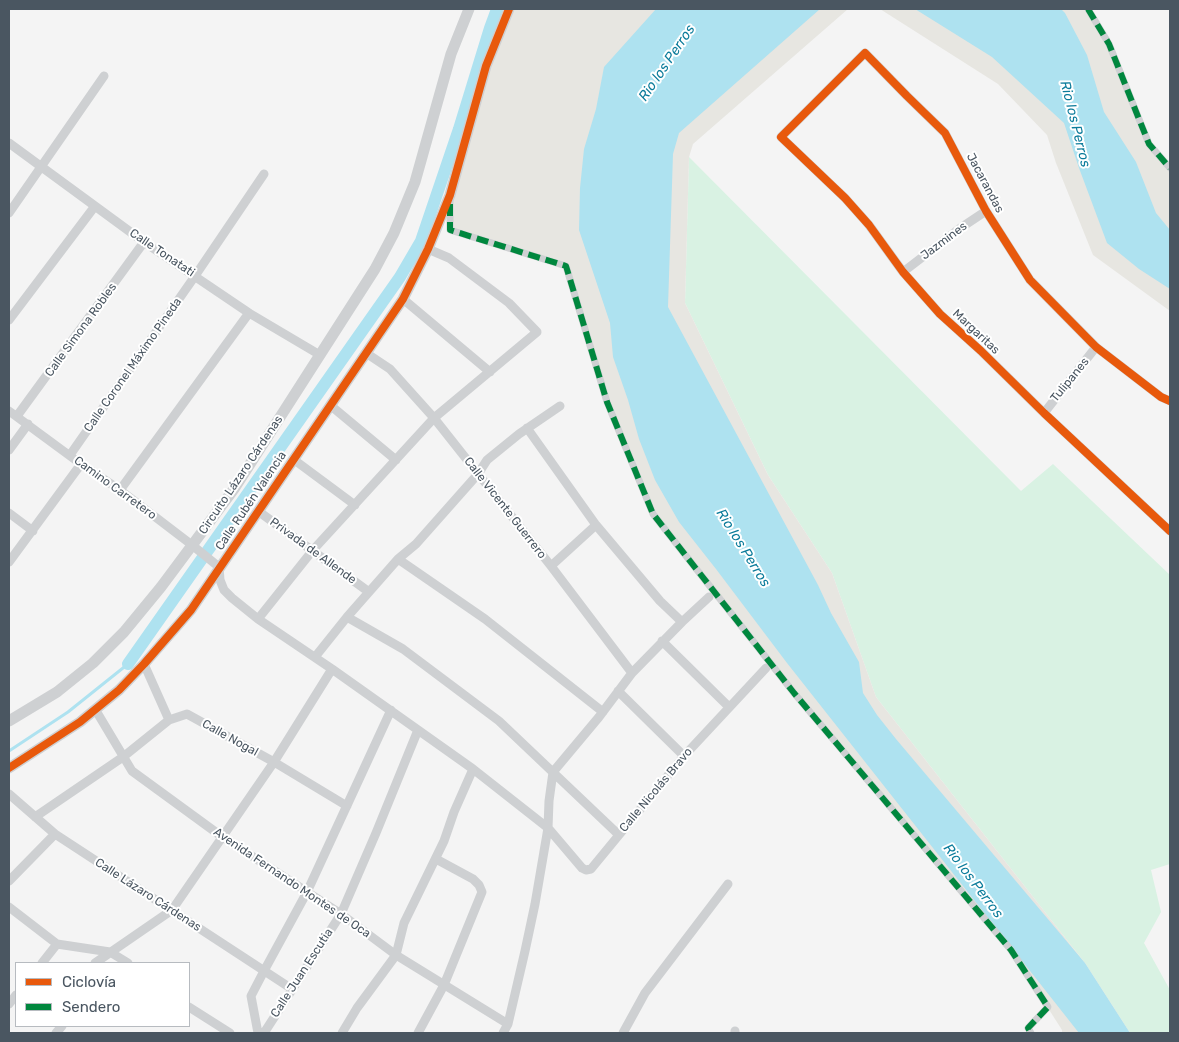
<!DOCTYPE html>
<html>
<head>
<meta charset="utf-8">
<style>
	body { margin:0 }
	#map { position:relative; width:1179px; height:1042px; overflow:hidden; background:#f4f4f4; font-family:Rubik,sans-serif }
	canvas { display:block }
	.frame { position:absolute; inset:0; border:10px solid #4a5661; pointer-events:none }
	.legend { position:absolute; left:15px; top:962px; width:175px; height:65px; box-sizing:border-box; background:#fff; border:1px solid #b7bbc0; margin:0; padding:6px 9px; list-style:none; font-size:15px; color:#4a5661 }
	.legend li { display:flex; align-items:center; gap:10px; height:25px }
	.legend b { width:25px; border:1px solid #b7bbc0 }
</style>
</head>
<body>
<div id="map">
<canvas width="1179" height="1042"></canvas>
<div class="frame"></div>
<ul class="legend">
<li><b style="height:6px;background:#e8590c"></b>Ciclovía</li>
<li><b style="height:6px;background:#00873e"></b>Sendero</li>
</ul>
</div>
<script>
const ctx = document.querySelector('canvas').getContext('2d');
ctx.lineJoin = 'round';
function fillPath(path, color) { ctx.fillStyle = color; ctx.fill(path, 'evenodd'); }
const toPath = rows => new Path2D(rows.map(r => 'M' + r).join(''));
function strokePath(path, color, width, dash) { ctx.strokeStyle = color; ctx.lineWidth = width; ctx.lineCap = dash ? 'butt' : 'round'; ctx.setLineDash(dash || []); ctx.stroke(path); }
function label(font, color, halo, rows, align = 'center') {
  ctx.font = font + ' Rubik,sans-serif'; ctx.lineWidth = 4; ctx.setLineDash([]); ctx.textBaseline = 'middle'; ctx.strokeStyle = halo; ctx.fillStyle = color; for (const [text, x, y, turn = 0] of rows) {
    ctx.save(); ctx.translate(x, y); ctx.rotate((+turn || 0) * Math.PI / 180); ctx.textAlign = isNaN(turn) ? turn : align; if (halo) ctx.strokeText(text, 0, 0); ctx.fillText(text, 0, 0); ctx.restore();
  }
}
const green = toPath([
	[689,157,1021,491,1053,464,1170,575,1170,864,1151,870,1161,912,1144,943,1170,990,1170,1033,1130,1033,1085,963,876,697,832,573,768,475,685,303]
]);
const sand = toPath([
	[509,9,848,9,693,144,689,157,685,303,768,475,832,573,876,697,1085,963,1130,1033,1062,1033,1062,1030,1011,950,794,693,653,514,607,402,566,266,450,230,450,195],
	[880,9,1088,9,1109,44,1149,144,1170,168,1170,311,1093,255,1056,163,1047,135,998,84]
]);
const water = toPath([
	[656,9,820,9,679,133,673,154,668,307,818,585,831,613,859,662,863,693,877,715,896,739,1085,963,1130,1033,1079,1033,787,663,716,569,679,522,655,480,639,439,628,400,613,357,610,323,579,230,580,188,584,149,596,109,604,67],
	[915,9,1061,9,1065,13,1087,55,1104,112,1136,162,1156,213,1170,230,1170,289,1139,269,1107,243,1079,168,1064,123,992,57]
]);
const stream = toPath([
	[9,751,68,712,128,664]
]);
const canal = toPath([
	[128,664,400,277,421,241,459,129,490,28,497,9]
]);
const pedestrian = toPath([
	[1088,9,1109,44,1149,144,1170,168],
	[450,202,450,230,566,266,607,402,653,514,794,693,1011,950,1048,1007,1028,1028,1031,1033]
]);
const minor = toPath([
	[9,143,144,242,249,313,320,355],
	[9,213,104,76],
	[903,272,959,229,986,211],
	[403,299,490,372],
	[9,320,95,206],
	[366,353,390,369,434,418,551,566,632,673],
	[1170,401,1161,397,1096,347,1030,280,986,211,945,133,907,96,865,53,781,137,845,198,869,225,903,272,940,314,981,351,1044,413,1170,531],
	[330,405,396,460],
	[9,411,81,464,120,490,192,545,219,567,220,580,224,590,232,598,258,619,332,669,274,762,172,910,95,963],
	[1044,413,1096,347],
	[17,416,144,242],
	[527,428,596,525,660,601,682,622,632,673,599,717,553,772,549,801,548,828,582,868,586,870,591,869,684,756,766,668],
	[9,450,28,424],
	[70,455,195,276,264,174],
	[293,459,355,505],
	[120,490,249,313],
	[258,511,369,592],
	[9,513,33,531],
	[398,559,485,619,603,712],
	[9,562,81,464],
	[551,566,596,525],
	[347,617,403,649,499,721,619,835],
	[258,619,313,550,434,418,537,332,509,303,449,258,428,249],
	[682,622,709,597],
	[662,641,729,707],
	[315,657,347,617,398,559,416,544,478,474,487,460,519,434,560,406],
	[144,664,169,720],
	[332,669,473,769,548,828,535,904,525,951,508,1024,503,1033],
	[618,691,684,756],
	[95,709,132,771,221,836,341,914,396,955,508,1024],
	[9,794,55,834,292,989],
	[35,817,123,757,169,720,187,714,274,762,347,806],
	[9,881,55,834],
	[9,907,57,944,110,952,128,963],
	[42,963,57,944],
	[9,1004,16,995],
	[189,1007,230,1033],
	[56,1033,62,1026],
	[258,1033,251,996,264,971,307,892,391,710],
	[264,1033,341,914,376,833,418,730],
	[342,1033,357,1008,396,955,404,923,444,841,454,812,473,769],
	[418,1033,444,985,482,892,479,885,473,879,436,859],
	[623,1033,645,993,728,884],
	[735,1033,735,1031]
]);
const tertiary = toPath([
	[9,721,57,692,93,663,124,632,161,587,234,489,375,269,394,233,415,182,451,54,469,9],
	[9,768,80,722,119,690,144,664,191,610,403,299,428,249,450,195,486,66,509,9]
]);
const quiet = toPath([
	[1088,9,1109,44,1149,144,1170,168],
	[450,204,450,230,566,266,607,402,653,514,794,693,1011,950,1048,1007,1028,1028,1031,1033]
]);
const cycleway = toPath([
	[1170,401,1161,397,1096,347,1030,280,986,211,945,133,907,96,865,53,781,137,845,198,869,225,903,272,940,314,981,351,1044,413,1170,531],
	[9,768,80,722,119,690,144,664,191,610,403,299,428,249,450,195,486,66,509,9]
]);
const streetNames = [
	["Jacarandas",985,183,62],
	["Jazmines",944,241,-37],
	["Calle Tonatati",162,253,34],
	["Calle Simona Robles",81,330,-54],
	["Margaritas",976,332,43],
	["Calle Coronel Máximo Pineda",133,365,-55],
	["Tulipanes",1070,380,-51],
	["Circuito Lázaro Cárdenas",241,475,-56],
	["Camino Carretero",115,488,36],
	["Calle Rubén Valencia",251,501,-56],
	["Calle Vicente Guerrero",505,508,52],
	["Privada de Allende",313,551,36],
	["Calle Nogal",230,738,29],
	["Calle Nicolás Bravo",656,790,-50],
	["Avenida Fernando Montes de Oca",292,883,34],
	["Calle Lázaro Cárdenas",148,895,33],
	["Calle Juan Escutia",302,973,-57]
];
const waterNames = [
	["Rio los Perros",667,63,-56],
	["Rio los Perros",1075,124,76],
	["Rio los Perros",743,548,58],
	["Rio los Perros",973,881,53]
];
fillPath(green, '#d9f2e3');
fillPath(sand, '#e7e6e1');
fillPath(water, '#aee2f0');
strokePath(stream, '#aee2f0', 3);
strokePath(canal, '#aee2f0', 12);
strokePath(pedestrian, '#ced0d2', 7);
strokePath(minor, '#ced0d2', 9);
strokePath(tertiary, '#ced0d2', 11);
strokePath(quiet, '#00873e', 6, [12, 6]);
strokePath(cycleway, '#e8590c', 8);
label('12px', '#4a5661', '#fff', streetNames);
label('italic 14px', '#0c7c9b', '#fff', waterNames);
</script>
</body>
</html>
